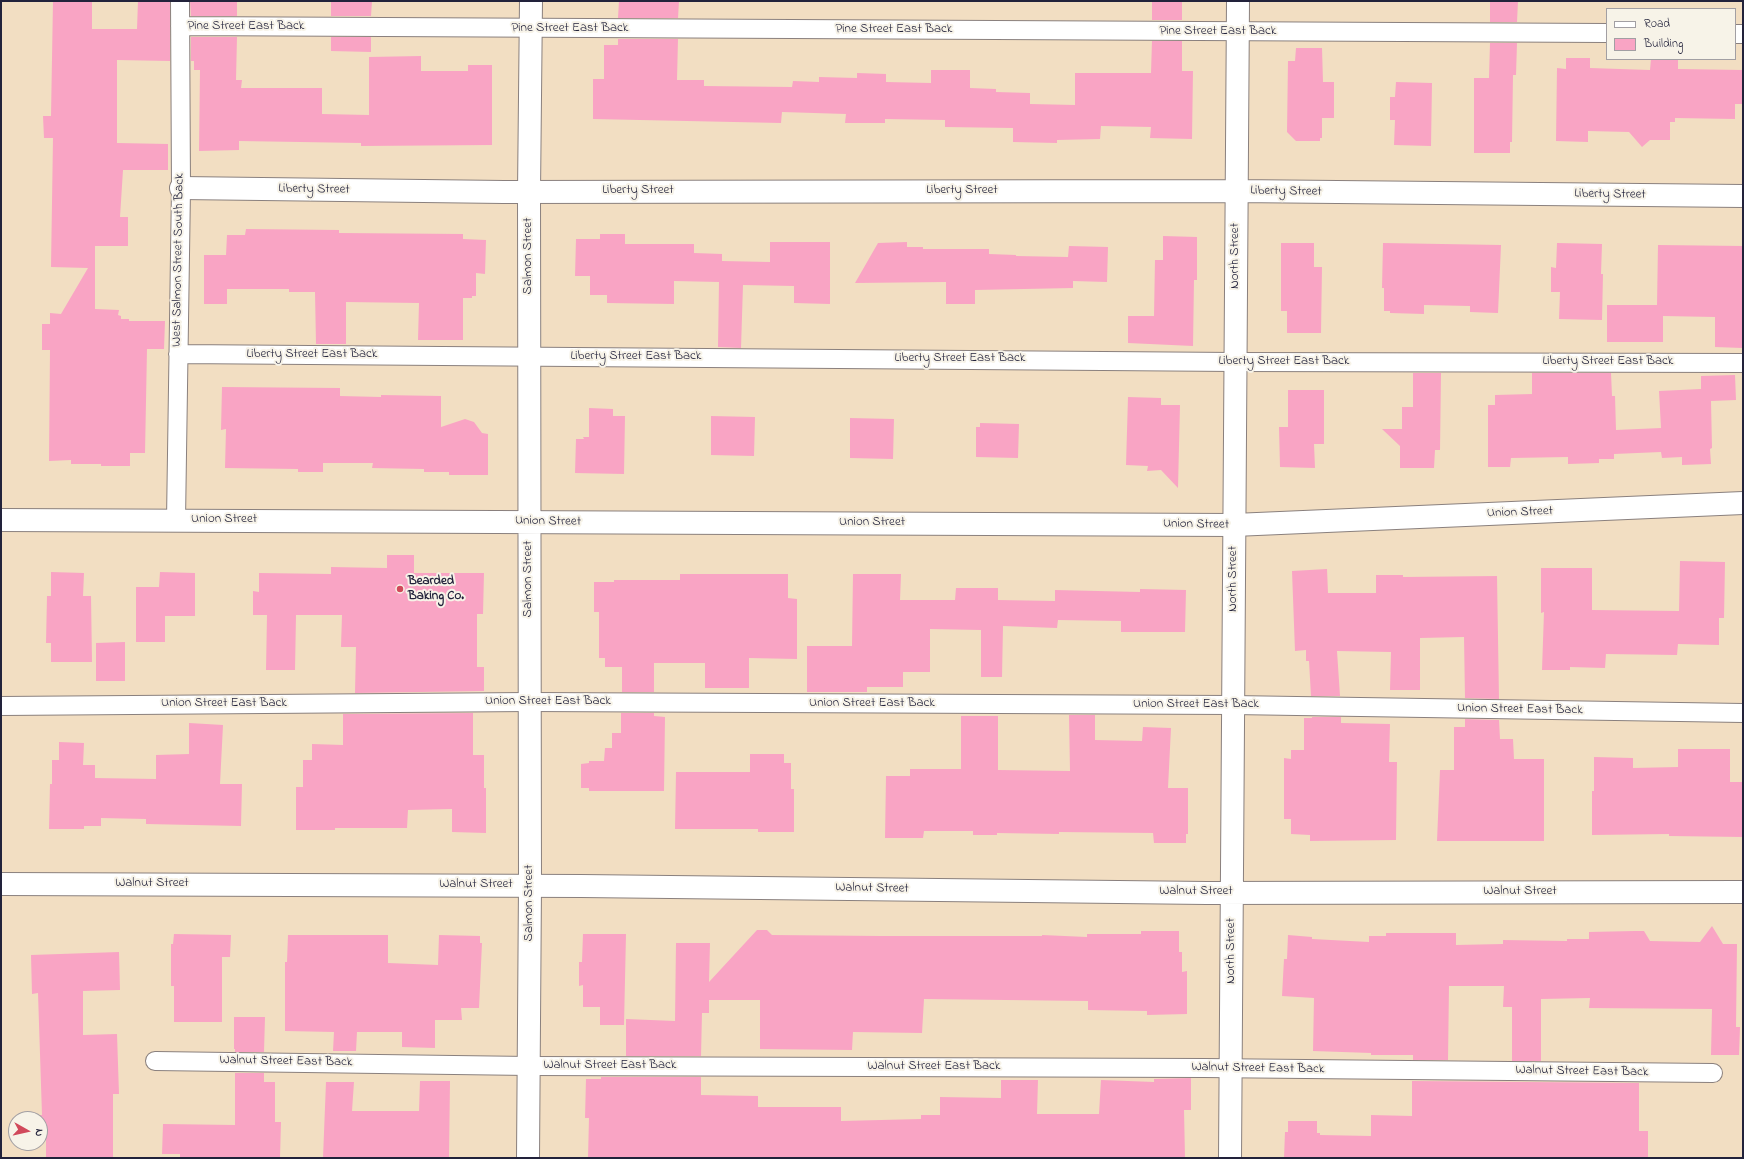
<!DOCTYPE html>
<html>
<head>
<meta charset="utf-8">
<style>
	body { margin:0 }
	#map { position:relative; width:1744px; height:1159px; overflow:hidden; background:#f2dec2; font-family:"Indie Flower",sans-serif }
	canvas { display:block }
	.frame { position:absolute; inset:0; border:2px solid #22223b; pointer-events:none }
	.legend { position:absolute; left:1606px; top:8px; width:130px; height:52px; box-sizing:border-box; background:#f7f3e8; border:1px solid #a29fa3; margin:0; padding:5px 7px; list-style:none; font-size:12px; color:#22223b }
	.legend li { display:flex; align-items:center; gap:8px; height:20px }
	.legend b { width:20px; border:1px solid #a29fa3 }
	.north { position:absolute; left:8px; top:1111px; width:40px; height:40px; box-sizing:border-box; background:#f7f3e8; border:1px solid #a29fa3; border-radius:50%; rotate:98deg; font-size:11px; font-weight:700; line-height:16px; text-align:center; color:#22223b }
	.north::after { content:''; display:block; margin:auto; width:14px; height:18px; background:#d1495b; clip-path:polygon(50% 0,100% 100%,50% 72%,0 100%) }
</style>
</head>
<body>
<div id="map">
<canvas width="1744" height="1159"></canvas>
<div class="frame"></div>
<ul class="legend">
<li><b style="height:5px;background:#fff"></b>Road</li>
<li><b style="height:11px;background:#f9a4c4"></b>Building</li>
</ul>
<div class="north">N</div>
</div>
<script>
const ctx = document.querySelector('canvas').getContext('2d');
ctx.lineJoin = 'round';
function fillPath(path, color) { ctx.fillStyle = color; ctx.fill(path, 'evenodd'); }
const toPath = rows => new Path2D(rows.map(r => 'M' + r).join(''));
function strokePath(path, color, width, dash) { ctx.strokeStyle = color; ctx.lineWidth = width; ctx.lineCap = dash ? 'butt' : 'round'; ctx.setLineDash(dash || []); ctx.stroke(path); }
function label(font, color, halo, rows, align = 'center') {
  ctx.font = font + ' "Indie Flower",sans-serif'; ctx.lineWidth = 4; ctx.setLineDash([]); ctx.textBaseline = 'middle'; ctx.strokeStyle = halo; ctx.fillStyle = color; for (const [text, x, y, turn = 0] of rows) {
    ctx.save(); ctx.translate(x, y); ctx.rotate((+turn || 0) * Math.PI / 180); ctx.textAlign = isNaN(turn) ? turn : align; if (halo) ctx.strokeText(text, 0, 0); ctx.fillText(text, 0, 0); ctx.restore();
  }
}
const building = toPath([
	[53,1,92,1,92,29,137,29,138,1,170,1,170,61,117,60,117,143,168,144,168,170,123,170,120,217,128,217,128,246,95,246,95,309,119,310,118,315,121,316,121,319,129,319,129,321,165,321,164,349,147,349,145,453,130,453,130,466,101,466,101,464,71,464,71,460,49,461,50,350,42,350,42,324,50,324,50,313,61,314,88,268,51,267,53,138,44,138,43,116,51,116],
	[190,1,237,1,237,16,191,16],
	[331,1,372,1,371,16,331,16],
	[619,1,679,1,678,18,618,18],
	[1152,1,1182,1,1182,20,1152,20],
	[1490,1,1518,1,1517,22,1490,22],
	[191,37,237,37,236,80,242,80,241,88,322,88,322,114,369,115,369,57,421,56,421,71,468,71,468,65,492,65,492,145,361,146,361,143,239,141,239,150,199,151,200,70,194,70,194,61,191,61],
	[331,37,371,37,371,52,331,51],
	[618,39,678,39,677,80,704,80,704,86,792,87,793,81,819,82,819,77,857,78,857,73,886,74,886,82,931,83,931,70,970,70,970,88,996,89,996,92,1030,93,1030,104,1075,105,1075,73,1151,73,1152,41,1182,41,1182,71,1193,71,1192,139,1150,138,1151,127,1101,126,1100,139,1057,140,1057,143,1013,142,1013,128,945,127,945,120,885,119,885,123,845,123,846,114,782,112,781,123,593,119,593,79,604,79,604,45,618,45],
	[1490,43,1517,43,1516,75,1513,75,1512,142,1510,142,1510,153,1474,153,1474,78,1489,78],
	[1296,48,1322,48,1323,82,1334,82,1334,118,1322,118,1322,138,1320,138,1320,141,1296,141,1287,132,1288,61,1295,61],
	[1566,58,1590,58,1590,68,1650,70,1651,59,1678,59,1678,69,1743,70,1743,104,1735,104,1735,119,1675,118,1675,122,1670,122,1670,140,1650,140,1642,147,1629,132,1588,131,1588,142,1556,141,1557,68,1566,69],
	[1396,82,1432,83,1431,146,1394,145,1395,120,1390,120,1390,97,1395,97],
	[246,229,339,230,339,233,463,234,463,239,486,240,485,274,476,273,476,296,472,296,472,298,463,298,463,340,418,340,419,303,346,302,346,344,316,344,315,292,289,292,289,289,227,289,227,304,204,304,204,255,226,255,227,235,245,235],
	[600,234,625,234,625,244,694,244,694,253,722,254,722,261,770,262,770,242,830,242,830,304,794,303,794,286,743,285,741,348,718,347,719,282,674,281,674,304,607,303,607,295,590,295,590,276,575,276,576,239,600,239],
	[1163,236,1197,237,1197,280,1194,280,1193,346,1128,343,1128,316,1154,316,1155,260,1163,260],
	[907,242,907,247,923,247,923,249,989,249,989,254,1016,255,1016,256,1068,257,1069,246,1108,247,1107,282,1073,281,1073,288,975,290,975,304,946,304,946,282,855,283,878,243],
	[1281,243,1314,243,1314,267,1322,267,1321,333,1287,333,1287,311,1281,311],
	[1383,243,1501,245,1498,313,1470,312,1470,306,1424,305,1424,314,1390,313,1390,311,1384,311,1384,288,1382,288],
	[1557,243,1602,244,1601,274,1603,274,1602,320,1559,319,1560,292,1551,292,1551,267,1556,268],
	[1658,245,1743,246,1742,348,1715,347,1715,317,1663,316,1663,342,1607,342,1607,305,1657,305],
	[1413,373,1441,373,1440,450,1435,450,1434,468,1400,468,1400,446,1382,429,1402,429,1402,407,1413,407],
	[1532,373,1611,373,1612,396,1615,396,1616,430,1661,428,1659,391,1701,389,1701,376,1735,375,1736,400,1711,401,1712,448,1710,449,1711,464,1682,465,1682,457,1662,458,1661,452,1614,454,1614,459,1599,459,1599,463,1568,464,1568,457,1511,458,1510,467,1488,467,1488,405,1495,405,1495,395,1532,394],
	[222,387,340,388,340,396,381,397,381,395,441,396,441,427,465,419,474,422,482,433,488,434,488,475,449,475,449,472,424,472,424,469,372,468,373,463,323,463,323,472,298,472,298,469,225,468,226,429,221,430],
	[1288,390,1324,390,1324,444,1314,444,1315,468,1280,467,1279,427,1288,427],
	[1128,397,1161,398,1161,405,1180,405,1178,488,1161,470,1147,471,1148,466,1126,465],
	[589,408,613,409,613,416,625,416,624,474,575,473,576,439,584,439,583,437,589,437],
	[711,416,755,417,754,456,711,455],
	[850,418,894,419,893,459,850,458],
	[980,423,1019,424,1018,458,976,457,976,427,980,427],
	[387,555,414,555,414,573,484,573,483,614,477,614,477,667,484,667,484,691,355,693,356,647,341,647,342,615,296,615,295,670,266,670,267,615,253,615,253,591,259,592,259,573,331,574,331,567,387,568],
	[1680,561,1725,562,1724,618,1719,618,1719,645,1678,644,1677,655,1606,654,1605,668,1570,667,1570,670,1542,670,1544,612,1541,613,1541,568,1592,568,1592,610,1679,611],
	[1327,569,1328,593,1376,593,1376,575,1403,575,1403,577,1497,576,1499,699,1465,698,1464,637,1420,638,1420,690,1390,690,1391,652,1337,651,1340,696,1311,696,1309,661,1306,661,1306,650,1295,651,1292,571],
	[51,572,84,573,83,596,91,596,92,662,51,662,51,643,46,643,47,596,51,596],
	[160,572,195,573,195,616,165,616,165,642,136,642,136,587,159,587],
	[680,574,788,574,788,598,797,599,797,659,749,658,749,688,705,688,705,663,654,663,654,692,622,692,622,667,605,667,605,658,599,658,599,612,594,612,594,582,614,582,614,580,680,580],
	[853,574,901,574,900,600,955,600,956,588,998,588,998,600,1055,601,1055,590,1140,592,1140,589,1186,590,1185,632,1121,632,1121,621,1058,620,1057,628,1003,626,1002,677,981,677,981,630,930,629,930,672,903,672,903,687,867,687,867,692,807,692,807,646,852,646],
	[125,642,125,681,96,681,96,643],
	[473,713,473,755,484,755,484,788,486,788,486,833,452,832,452,809,408,810,407,828,335,828,335,830,296,830,296,787,303,787,303,760,312,760,312,744,343,745,343,714],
	[621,713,654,713,654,716,665,717,664,791,589,791,589,788,581,788,581,764,589,763,589,761,604,761,605,748,612,748,612,733,621,733],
	[1069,715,1095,715,1095,740,1142,741,1143,727,1171,728,1168,788,1188,788,1188,834,1186,834,1186,843,1154,843,1153,833,1059,832,1059,834,997,833,997,835,973,835,973,831,924,831,923,838,885,838,886,776,910,776,910,769,961,769,961,716,998,716,998,770,1070,771],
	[1312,717,1341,717,1341,723,1390,724,1389,762,1397,762,1396,840,1310,841,1310,835,1291,834,1291,819,1284,819,1284,758,1291,759,1291,750,1304,750,1304,718,1312,718],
	[1465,719,1499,720,1500,739,1513,739,1514,759,1544,759,1544,841,1437,841,1440,770,1454,770,1454,727,1465,727],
	[189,723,223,725,220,784,242,784,241,826,146,824,146,819,101,818,101,826,84,826,84,829,49,829,50,784,52,784,52,760,59,760,59,742,84,743,83,765,95,765,95,778,156,779,156,755,189,754],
	[1678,749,1730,749,1730,782,1743,782,1743,837,1669,836,1669,834,1592,835,1592,791,1594,791,1594,757,1633,758,1633,768,1678,767],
	[750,754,784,754,784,763,791,763,791,789,794,789,794,832,758,832,758,829,675,829,676,772,750,772],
	[1712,926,1723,944,1737,944,1736,1027,1740,1027,1739,1055,1711,1055,1712,1009,1589,1008,1590,998,1541,999,1541,1061,1512,1061,1512,1007,1503,1007,1504,986,1449,986,1448,1060,1413,1060,1413,1055,1371,1055,1371,1053,1313,1051,1314,998,1282,996,1284,959,1287,959,1288,935,1312,937,1312,939,1369,942,1369,936,1386,936,1386,933,1456,933,1456,945,1503,944,1503,940,1567,941,1567,939,1589,939,1589,932,1635,931,1644,931,1650,941,1700,942],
	[757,930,767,930,772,935,880,936,1042,936,1042,935,1087,937,1087,934,1141,934,1141,931,1179,931,1179,952,1182,952,1182,972,1187,971,1187,1014,1147,1015,1147,1011,1088,1010,1088,1001,924,999,922,1033,853,1032,852,1050,760,1049,760,1000,709,1000,709,1013,702,1013,701,1056,626,1056,626,1019,675,1021,676,943,710,943,709,982],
	[174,934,231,935,230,957,222,957,222,1022,174,1022,174,986,171,986,171,944,173,944],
	[583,934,626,934,624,1025,600,1025,600,1007,583,1007,583,985,579,986,579,962,582,962],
	[288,935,388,935,388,963,438,965,439,935,480,936,480,943,482,943,479,1008,461,1008,462,1020,435,1020,435,1048,402,1047,402,1032,357,1032,356,1051,333,1051,334,1032,285,1031,285,962,287,962],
	[119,952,120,990,83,991,83,1035,117,1034,119,1094,113,1094,113,1158,46,1158,46,1139,40,1139,40,1115,42,1115,38,993,32,994,31,955],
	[234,1017,265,1017,264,1052,235,1052,235,1049,234,1049],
	[235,1073,264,1073,264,1082,275,1082,275,1122,281,1122,280,1158,180,1158,180,1154,162,1154,163,1124,235,1125],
	[601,1077,701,1077,701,1095,758,1096,758,1107,841,1107,841,1121,921,1119,921,1115,940,1115,940,1097,1001,1098,1001,1080,1038,1080,1037,1114,1099,1114,1101,1080,1154,1082,1154,1079,1191,1078,1191,1110,1184,1110,1185,1158,588,1158,589,1118,585,1118,586,1079,601,1079],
	[420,1081,450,1081,449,1158,323,1158,326,1082,354,1082,352,1111,419,1111],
	[1412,1081,1639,1083,1639,1131,1648,1131,1648,1158,1284,1158,1285,1132,1288,1132,1288,1121,1317,1121,1317,1133,1320,1133,1320,1135,1371,1136,1371,1115,1412,1116]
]);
const service = toPath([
	[180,26,1607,33],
	[1735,34,1743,34],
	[178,354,1235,362,1743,363],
	[176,520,181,188,180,1],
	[1,706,529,702,1233,705,1743,713],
	[155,1061,529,1066,1204,1068,1713,1073]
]);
const minor = toPath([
	[181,188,504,192,1236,191,1743,196],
	[1,884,581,886,1207,893,1743,892],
	[1230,1158,1238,1]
]);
const tertiary = toPath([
	[1,520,1234,525,1743,503],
	[528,1158,530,885,529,192,531,1]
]);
const markers = [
	[400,589,4,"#d1495b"]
];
const streetNames = [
	["Pine Street East Back",246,27],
	["Pine Street East Back",570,29],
	["Pine Street East Back",894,30],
	["Pine Street East Back",1218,32],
	["Liberty Street",314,190,1],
	["Liberty Street",638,191],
	["Liberty Street",962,191],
	["Liberty Street",1286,192,1],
	["Liberty Street",1610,195,1],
	["Salmon Street",529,256,-90],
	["North Street",1236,256,-90],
	["West Salmon Street South Back",179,260,-89],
	["Liberty Street East Back",312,355],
	["Liberty Street East Back",636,357],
	["Liberty Street East Back",960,359],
	["Liberty Street East Back",1284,362],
	["Liberty Street East Back",1608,362],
	["Union Street",1520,513,-2],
	["Union Street",224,520],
	["Union Street",548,522,1],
	["Union Street",872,523],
	["Union Street",1196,525,1],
	["Salmon Street",529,579,-90],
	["North Street",1234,579,-90],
	["Union Street East Back",548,702],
	["Union Street East Back",224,704],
	["Union Street East Back",872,704],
	["Union Street East Back",1196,705],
	["Union Street East Back",1520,710,1],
	["Walnut Street",152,884],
	["Walnut Street",476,885],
	["Walnut Street",872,889,1],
	["Walnut Street",1196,892],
	["Walnut Street",1520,892],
	["Salmon Street",530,903,-90],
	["North Street",1232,951,-90],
	["Walnut Street East Back",286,1062,1],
	["Walnut Street East Back",610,1066],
	["Walnut Street East Back",934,1067],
	["Walnut Street East Back",1258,1069,1],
	["Walnut Street East Back",1582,1072,1]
];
const poiNames = [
	["Bearded",408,582],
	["Baking Co.",408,597]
];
fillPath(building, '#f9a4c4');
strokePath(service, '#8a807e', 20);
strokePath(minor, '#8a807e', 24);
strokePath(tertiary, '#8a807e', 24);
strokePath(service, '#fff', 18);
strokePath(minor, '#fff', 22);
strokePath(tertiary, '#fff', 22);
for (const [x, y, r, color] of markers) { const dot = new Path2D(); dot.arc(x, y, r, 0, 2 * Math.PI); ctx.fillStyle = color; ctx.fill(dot); strokePath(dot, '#f7f3e8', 1.5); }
label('13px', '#22223b', '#f7f3e8', streetNames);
label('bold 13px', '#22223b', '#f7f3e8', poiNames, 'left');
</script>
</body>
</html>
